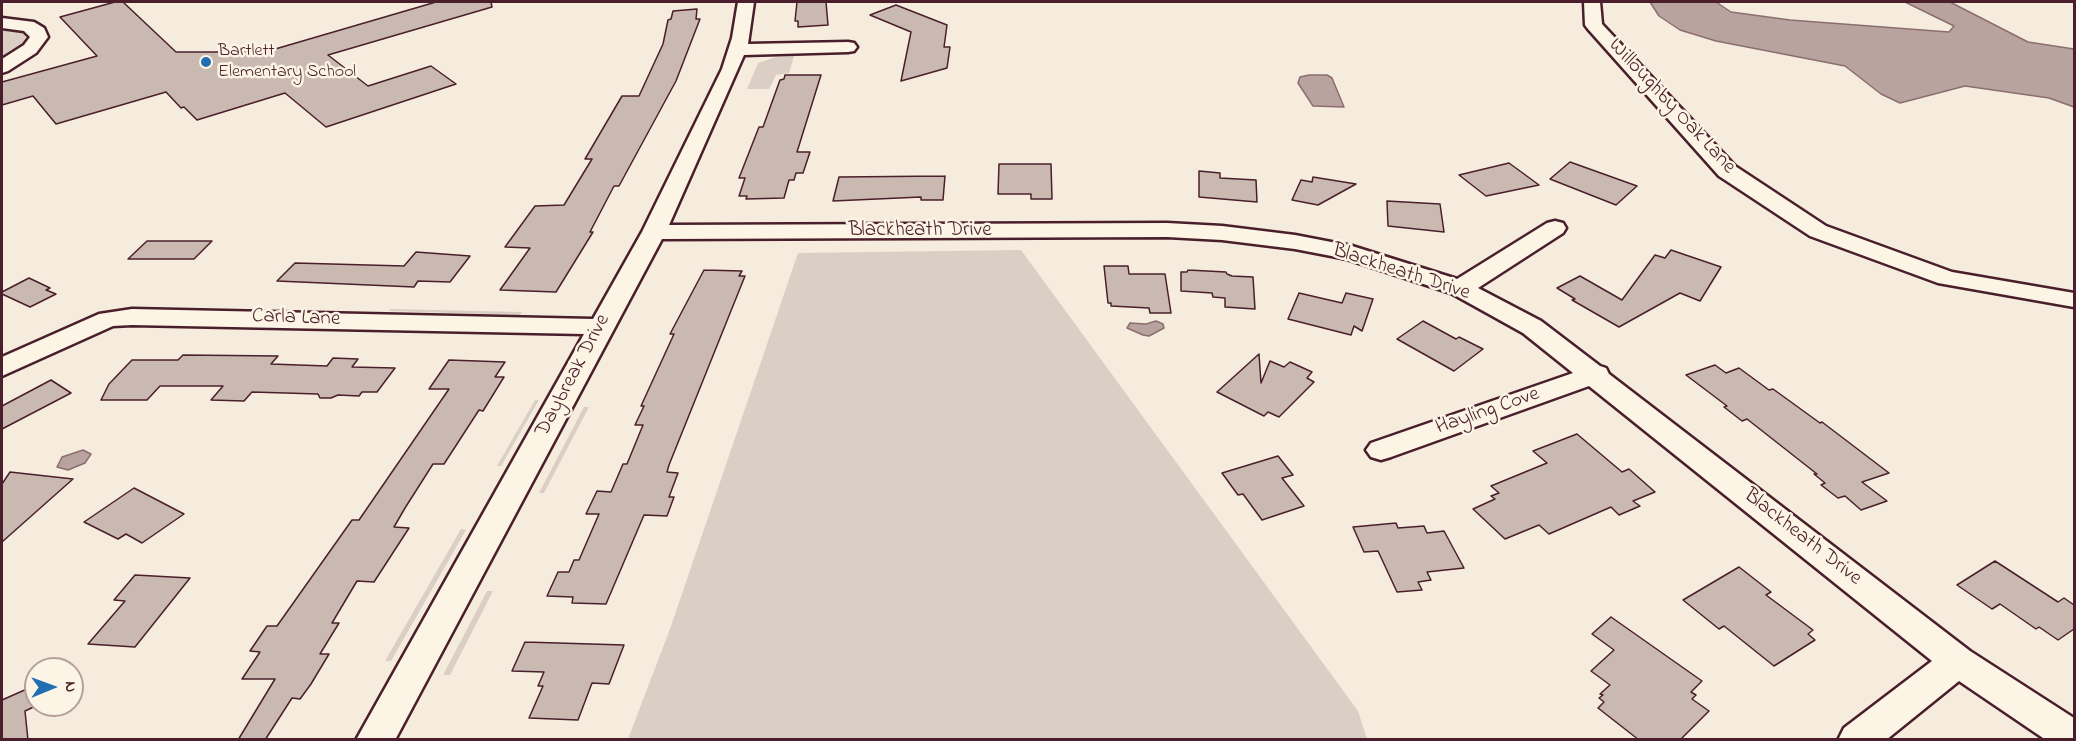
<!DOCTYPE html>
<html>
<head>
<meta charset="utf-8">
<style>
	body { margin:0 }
	#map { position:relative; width:2076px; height:741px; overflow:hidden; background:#f5ecde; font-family:"Indie Flower",sans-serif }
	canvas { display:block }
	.frame { position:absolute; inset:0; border:3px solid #4a1f2b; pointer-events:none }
	.north { position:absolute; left:24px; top:657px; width:60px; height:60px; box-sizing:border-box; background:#fcf5e5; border:2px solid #b59f9b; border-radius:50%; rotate:89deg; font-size:16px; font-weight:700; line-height:24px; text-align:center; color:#4a1f2b }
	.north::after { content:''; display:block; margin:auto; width:21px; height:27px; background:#1f6fb2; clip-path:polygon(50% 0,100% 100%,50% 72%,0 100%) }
</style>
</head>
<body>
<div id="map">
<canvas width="2076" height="741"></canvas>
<div class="frame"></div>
<div class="north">N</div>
</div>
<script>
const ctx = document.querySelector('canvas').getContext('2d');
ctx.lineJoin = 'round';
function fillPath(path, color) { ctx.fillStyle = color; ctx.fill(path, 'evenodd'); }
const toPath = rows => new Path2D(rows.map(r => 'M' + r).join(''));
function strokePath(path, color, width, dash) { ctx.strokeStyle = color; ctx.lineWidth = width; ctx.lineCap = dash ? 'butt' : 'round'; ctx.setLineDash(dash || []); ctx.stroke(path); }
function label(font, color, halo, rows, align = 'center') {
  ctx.font = font + ' "Indie Flower",sans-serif'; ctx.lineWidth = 5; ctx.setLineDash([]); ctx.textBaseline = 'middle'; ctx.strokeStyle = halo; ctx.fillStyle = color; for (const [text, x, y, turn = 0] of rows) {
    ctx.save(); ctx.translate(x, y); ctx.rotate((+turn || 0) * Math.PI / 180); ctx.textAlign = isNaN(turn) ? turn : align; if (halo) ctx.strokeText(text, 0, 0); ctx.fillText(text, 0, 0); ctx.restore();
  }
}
const green = toPath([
	[2,27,24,33,27,42,12,56,2,62],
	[794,56,789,73,776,75,769,89,747,89,758,63,776,57],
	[1021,250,1358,711,1367,739,628,739,670,629,798,253],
	[391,309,522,312,520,315,389,311],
	[535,400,539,400,501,466,497,466],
	[584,407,589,407,544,493,539,493],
	[461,529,466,530,391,661,385,661],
	[487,591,493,591,450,675,443,675]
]);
const water = toPath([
	[1650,2,1716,2,1731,12,1790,20,1949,32,1954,26,1905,2,1950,2,2028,42,2074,49,2074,107,2049,98,1965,86,1900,103,1881,94,1845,66,1716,41,1680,30,1659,16,1650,2],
	[1309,75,1327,75,1332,78,1344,107,1313,106,1298,83,1300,77,1309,75],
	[1156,321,1163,324,1164,328,1149,336,1143,335,1127,328,1130,323,1146,324,1156,321],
	[83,450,91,454,85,463,68,470,57,467,62,457,83,450]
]);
const building = toPath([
	[115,2,123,2,176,52,265,52,436,2,491,2,492,7,328,55,368,86,431,66,456,84,326,127,285,93,197,120,184,107,181,108,166,92,56,124,33,96,2,105,2,82,97,56,60,17,115,2],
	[797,2,826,2,828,25,798,27,798,21,795,21,797,2],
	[896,5,947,25,944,47,950,47,947,68,901,81,911,32,870,15,896,5],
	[697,9,696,19,700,19,676,81,619,186,614,186,590,232,593,232,556,292,500,290,530,248,505,247,535,206,564,205,592,159,585,159,622,96,639,96,663,44,668,20,671,19,673,11,697,9],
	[785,75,821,75,797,152,810,152,803,173,796,173,794,180,789,180,784,198,746,199,747,196,739,196,745,178,739,178,759,127,763,127,780,80,784,79,785,75],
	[1570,162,1637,186,1616,205,1550,179,1570,162],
	[1509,163,1539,185,1486,196,1459,175,1509,163],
	[999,164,1051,164,1052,199,1031,199,1031,194,998,194,999,164],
	[1199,171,1220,173,1220,178,1256,180,1257,202,1199,197,1199,171],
	[945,176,943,200,921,200,921,197,833,201,839,177,945,176],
	[1313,177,1356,184,1318,205,1292,200,1301,180,1312,182,1313,177],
	[1387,201,1440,204,1444,232,1388,226,1387,201],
	[147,241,212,241,194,259,128,259,147,241],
	[1671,250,1721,267,1700,301,1680,293,1619,327,1572,300,1575,299,1557,288,1580,276,1622,300,1655,255,1665,258,1671,250],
	[416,252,470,256,450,282,418,281,414,287,277,281,295,263,404,266,416,252],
	[1104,266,1128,266,1129,274,1165,274,1171,313,1150,313,1149,308,1111,306,1111,303,1108,303,1104,266],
	[704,270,742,271,739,276,745,276,669,465,667,472,678,473,669,497,674,497,667,516,644,515,606,604,572,603,573,597,547,596,558,572,569,572,574,560,579,560,599,514,586,514,597,491,611,492,623,464,627,464,643,425,635,425,644,406,641,406,674,334,670,334,704,270],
	[1188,270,1226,272,1227,274,1232,276,1253,277,1255,309,1225,307,1225,298,1213,297,1212,293,1181,291,1181,272,1187,272,1188,270],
	[29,278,50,288,46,290,56,294,30,307,2,294,2,292,29,278],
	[1299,293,1342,303,1346,293,1373,299,1362,331,1354,326,1351,335,1288,319,1299,293],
	[1423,321,1456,339,1459,337,1483,349,1454,371,1397,339,1423,321],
	[1259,354,1261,383,1270,361,1284,367,1290,362,1312,372,1307,378,1314,382,1279,417,1268,412,1264,416,1217,392,1259,354],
	[183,355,278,356,271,364,327,366,333,358,358,359,352,367,395,368,377,392,362,392,359,396,338,395,331,398,320,398,318,394,252,392,244,401,211,400,223,386,160,386,147,400,101,400,109,384,132,360,178,360,183,355],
	[449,360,505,362,495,377,504,377,483,411,479,410,444,464,433,464,405,508,394,527,409,528,374,582,357,581,332,623,339,623,320,654,329,654,311,684,300,699,292,698,265,740,238,740,275,679,242,679,260,652,250,651,267,626,277,626,352,520,359,520,449,389,429,389,449,360],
	[1715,365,1726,373,1739,368,1769,390,1773,389,1820,423,1822,422,1889,473,1862,482,1887,501,1861,510,1845,496,1838,498,1821,485,1825,483,1814,474,1817,474,1747,419,1742,421,1724,407,1727,406,1686,375,1715,365],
	[51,380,71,393,2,429,2,406,51,380],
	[1577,434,1622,472,1629,469,1655,492,1633,501,1640,506,1619,515,1611,507,1549,534,1539,525,1505,539,1473,509,1495,499,1491,496,1499,493,1491,486,1547,463,1533,451,1577,434],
	[1278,456,1293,475,1282,478,1304,506,1262,520,1243,494,1238,495,1222,473,1278,456],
	[10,472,73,479,2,542,2,484,10,472],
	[134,488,184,514,142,543,126,534,118,539,84,522,134,488],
	[1396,523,1398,528,1424,526,1427,533,1444,531,1464,568,1427,572,1431,580,1418,582,1422,590,1397,592,1378,551,1364,552,1353,527,1396,523],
	[1995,561,2058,602,2064,598,2074,605,2074,629,2058,640,2039,627,2036,629,2000,604,1992,609,1957,585,1995,561],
	[1739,567,1771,592,1766,595,1813,630,1808,634,1815,640,1774,666,1724,626,1719,629,1683,600,1739,567],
	[135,575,190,578,135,647,88,644,125,601,114,600,135,575],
	[1611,617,1702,681,1691,692,1696,695,1692,699,1709,711,1680,740,1639,740,1598,708,1604,702,1599,698,1603,695,1600,694,1610,685,1591,671,1614,650,1592,634,1611,617],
	[525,642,624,645,609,684,592,683,578,720,529,718,543,686,538,686,544,672,512,671,525,642],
	[36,685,36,705,38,705,25,711,28,740,2,740,2,700,36,685]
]);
const street = toPath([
	[738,2,754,2,748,44,848,42,854,43,857,47,854,51,848,52,744,55,669,225,1167,223,1222,226,1295,235,1352,246,1457,279,1547,223,1555,221,1563,223,1566,228,1563,233,1478,288,1541,321,1600,366,1606,368,1609,374,1970,651,2074,718,2074,740,2046,740,1959,681,1886,740,1838,740,1844,728,1932,661,1589,386,1391,457,1381,460,1371,457,1366,450,1371,443,1573,373,1523,333,1451,293,1347,259,1295,249,1222,240,1167,237,662,239,395,740,356,740,584,334,132,325,113,326,2,376,2,357,99,314,132,309,593,319,642,232,722,69,732,38,738,2],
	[1584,2,1600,2,1602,24,1735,166,1826,226,1952,272,2074,293,2074,307,1938,283,1810,236,1719,176,1588,29,1585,25,1584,2],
	[2,18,34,22,44,28,48,37,36,53,8,71,2,73,2,59,24,45,30,37,24,31,2,28,2,18]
]);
const markers = [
	[206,62,6,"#1f6fb2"]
];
const farPoinames = [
	["Bartlett",218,52],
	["Elementary School",218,73]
];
const streetNames = [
	["Willoughby Oak Lane",1671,107,47],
	["Blackheath Drive",920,232],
	["Blackheath Drive",1401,273,18],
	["Carla Lane",296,319,2],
	["Daybreak Drive",574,376,-62],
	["Hayling Cove",1488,412,-19],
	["Blackheath Drive",1802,538,38]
];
fillPath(green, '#dbcec4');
fillPath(water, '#b8a39e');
strokePath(water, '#8c6e70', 1.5);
fillPath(building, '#cab9b1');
strokePath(building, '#4a1f2b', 1.5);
strokePath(street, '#4a1f2b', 5);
fillPath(street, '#fcf5e5');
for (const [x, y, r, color] of markers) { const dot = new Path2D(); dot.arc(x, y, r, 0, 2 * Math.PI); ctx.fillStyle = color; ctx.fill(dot); strokePath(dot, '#fcf5e5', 2); }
label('18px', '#4a1f2b', '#fcf5e5', farPoinames, 'left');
label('21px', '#4a1f2b', '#fcf5e5', streetNames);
</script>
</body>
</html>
